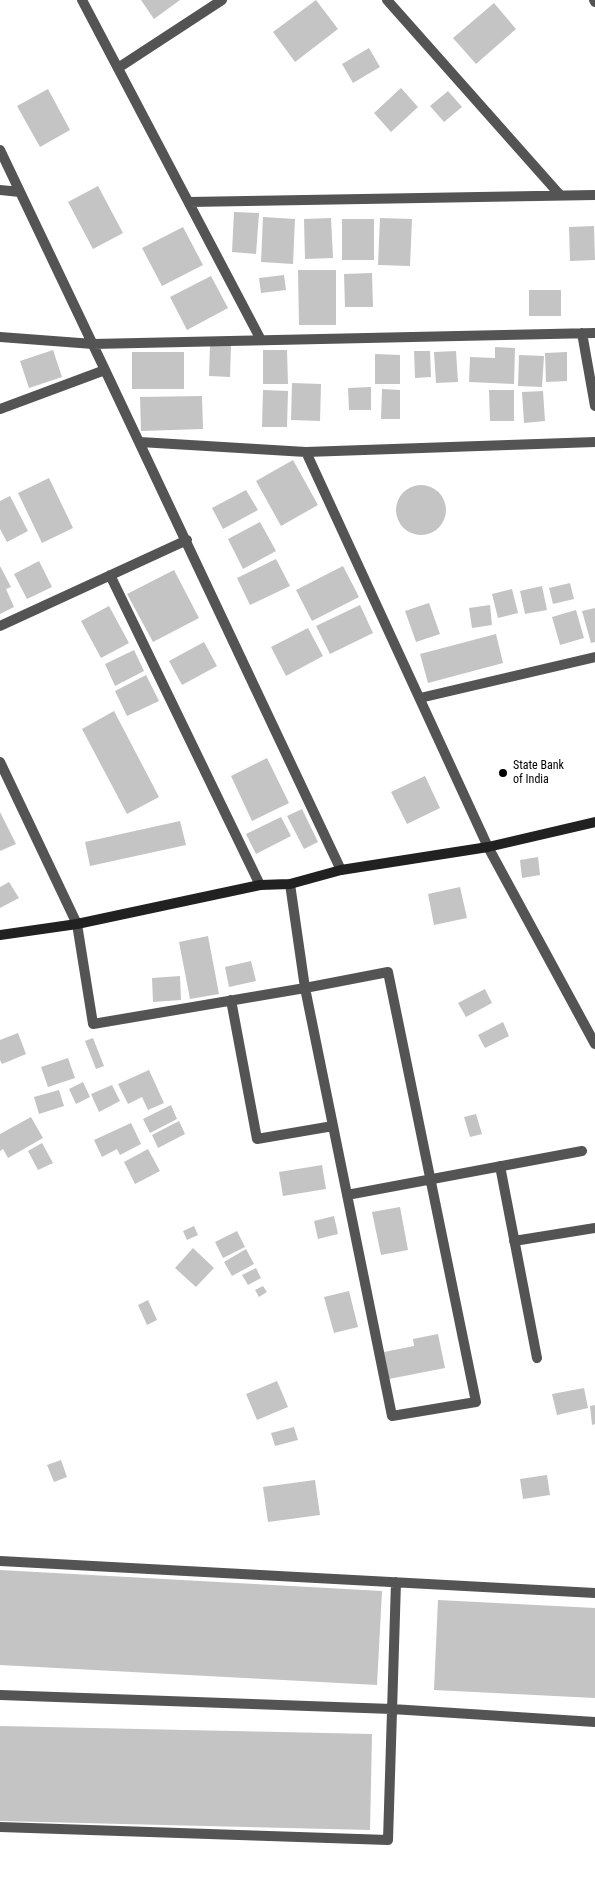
<!DOCTYPE html>
<html>
<head>
<meta charset="utf-8">
<style>
	body { margin:0 }
	canvas { display:block; background:#fff }
</style>
</head>
<body>
<canvas width="595" height="1901"></canvas>
<script>
const ctx = document.querySelector('canvas').getContext('2d');
ctx.lineJoin = 'round';
function fillPath(path, color) { ctx.fillStyle = color; ctx.fill(path, 'evenodd'); }
const toPath = rows => new Path2D(rows.map(r => 'M' + r).join(''));
function strokePath(path, color, width, dash) { ctx.strokeStyle = color; ctx.lineWidth = width; ctx.lineCap = dash ? 'butt' : 'round'; ctx.setLineDash(dash || []); ctx.stroke(path); }
function label(font, color, halo, rows, align = 'center') {
  ctx.font = font + ' "Roboto Condensed",sans-serif'; ctx.lineWidth = 5; ctx.setLineDash([]); ctx.textBaseline = 'middle'; ctx.strokeStyle = halo; ctx.fillStyle = color; for (const [text, x, y, turn = 0] of rows) {
    ctx.save(); ctx.translate(x, y); ctx.rotate((+turn || 0) * Math.PI / 180); ctx.textAlign = isNaN(turn) ? turn : align; if (halo) ctx.strokeText(text, 0, 0); ctx.fillText(text, 0, 0); ctx.restore();
  }
}
const building = toPath([
	[141,0,180,0,154,19],
	[316,0,338,29,295,62,273,32],
	[494,3,516,29,476,64,453,38],
	[369,48,380,67,353,83,342,64],
	[401,88,418,107,391,132,374,113],
	[48,89,70,130,40,147,17,106],
	[448,91,462,107,444,122,430,106],
	[98,186,123,233,93,249,68,202],
	[234,212,259,213,256,254,232,252],
	[263,217,295,219,293,264,261,262],
	[331,218,333,258,305,259,304,219],
	[380,218,412,219,410,266,378,265],
	[342,219,374,219,374,260,342,260],
	[594,226,595,260,570,261,569,227],
	[183,227,203,265,162,286,142,248],
	[298,270,336,270,336,325,299,325],
	[372,273,373,307,345,307,344,274],
	[284,275,286,290,261,293,259,278],
	[211,276,228,308,187,330,170,297],
	[529,290,561,290,561,316,529,316],
	[210,345,231,345,230,377,209,376],
	[495,347,515,348,514,384,469,382,470,357,495,358],
	[53,350,62,377,29,388,20,361],
	[263,350,287,350,288,384,263,384],
	[414,351,430,351,431,377,415,378],
	[456,351,458,382,436,383,434,352],
	[132,352,184,352,184,389,132,389],
	[567,352,567,381,546,382,545,353],
	[375,354,400,355,400,384,375,384],
	[519,355,544,356,542,387,518,386],
	[292,383,321,384,320,421,291,420],
	[371,387,371,410,349,410,348,388],
	[382,389,400,390,400,419,381,419],
	[263,390,288,391,287,427,262,427],
	[489,390,514,390,514,421,490,421],
	[543,391,545,421,524,423,522,392],
	[202,396,203,429,141,431,140,397],
	[293,460,318,505,281,526,256,481],
	[49,478,73,528,42,543,18,493],
	'396 510a25 25 0 1 1 50 0a25 25 0 1 1-50 0Z',
	[246,490,258,510,223,529,212,508],
	[10,496,28,531,7,542,0,529,0,501],
	[260,522,276,551,243,569,228,539],
	[276,559,290,586,250,605,237,578],
	[39,561,52,587,27,599,14,574],
	[0,566,11,587,6,589,14,607,0,614],
	[343,566,359,597,312,621,296,590],
	[174,570,199,618,153,642,127,594],
	[570,583,574,599,553,604,549,588],
	[542,586,547,610,525,614,520,591],
	[512,589,518,613,498,618,492,594],
	[429,603,440,634,416,642,405,611],
	[360,605,373,633,330,654,316,626],
	[490,605,492,625,472,628,469,608],
	[109,606,129,643,101,658,81,621],
	[595,608,595,642,591,643,582,611],
	[576,610,584,638,560,645,552,617],
	[308,628,323,656,286,676,271,647],
	[496,634,503,663,428,683,420,654],
	[204,642,217,666,182,685,169,661],
	[134,650,144,671,115,686,105,664],
	[146,675,159,701,127,716,115,691],
	[114,711,159,797,127,814,82,729],
	[267,758,289,803,252,821,231,776],
	[425,776,440,808,407,824,391,792],
	[302,809,318,842,304,849,287,816],
	[0,812,16,844,0,851],
	[281,817,291,836,256,854,246,834],
	[180,821,186,845,90,866,85,842],
	[538,857,540,875,522,878,520,860],
	[9,882,19,898,0,908,0,887],
	[460,887,467,918,434,925,428,894],
	[208,936,219,994,190,999,179,942],
	[251,961,256,981,229,987,225,967],
	[180,976,181,1000,153,1002,152,978],
	[485,989,492,1003,466,1017,458,1003],
	[503,1022,509,1036,485,1048,478,1035],
	[18,1033,26,1054,2,1064,0,1060,0,1040],
	[93,1038,104,1066,96,1069,85,1041],
	[68,1058,75,1078,48,1087,41,1067],
	[149,1070,164,1103,148,1110,142,1097,128,1104,118,1084],
	[83,1082,90,1097,76,1104,69,1089],
	[112,1085,120,1101,99,1112,91,1094],
	[59,1090,64,1106,39,1114,34,1097],
	[171,1105,177,1119,150,1133,143,1119],
	[476,1114,482,1134,470,1137,464,1117],
	[31,1117,43,1138,8,1158,3,1149,0,1151,0,1134],
	[179,1121,185,1134,158,1148,152,1135],
	[131,1123,141,1144,120,1155,117,1149,102,1157,94,1140],
	[42,1143,53,1163,38,1170,28,1151],
	[148,1149,160,1171,135,1184,124,1162],
	[322,1165,326,1189,283,1196,279,1172],
	[400,1207,408,1250,381,1255,372,1212],
	[334,1216,338,1234,318,1239,314,1221],
	[194,1226,198,1235,187,1240,183,1231],
	[237,1231,245,1247,223,1258,215,1242],
	[193,1248,214,1268,196,1287,175,1268],
	[246,1249,254,1264,232,1276,224,1262],
	[256,1268,261,1278,248,1285,242,1275],
	[263,1286,267,1292,259,1297,255,1290],
	[349,1291,358,1327,334,1333,324,1297],
	[148,1300,157,1320,147,1325,138,1305],
	[438,1334,445,1368,389,1379,384,1352,414,1346,413,1339],
	[277,1381,288,1407,257,1420,246,1394],
	[584,1388,588,1408,557,1415,552,1394],
	[595,1405,595,1424,592,1425,590,1406],
	[294,1427,298,1440,275,1446,271,1433],
	[61,1460,67,1477,54,1482,47,1465],
	[547,1475,550,1495,523,1499,520,1479],
	[315,1480,320,1515,268,1522,263,1487],
	[0,1570,382,1591,377,1685,0,1665],
	[438,1600,595,1608,595,1698,434,1690],
	[0,1726,372,1734,370,1830,0,1821]
]);
const minor = toPath([
	[82,0,261,340],
	[387,0,560,195],
	[594,0,595,2],
	[118,68,222,0],
	[0,150,105,370],
	[0,190,20,192],
	[189,202,595,195],
	[582,333,595,406],
	[0,337,93,344,595,333],
	[0,409,105,370,341,870],
	[140,442,306,452,488,847,595,1044],
	[306,452,595,442],
	[110,575,260,885],
	[0,626,187,540],
	[420,698,595,657],
	[0,762,77,924,93,1024,305,988,388,972,476,1402,392,1416,305,988,290,884],
	[231,1000,257,1139,333,1126],
	[500,1166,537,1358],
	[347,1195,582,1151],
	[514,1241,595,1228],
	[0,1561,595,1593],
	[0,1695,392,1709,595,1722],
	[0,1827,388,1840,396,1582]
]);
const secondary = toPath([
	[0,935,77,924,260,885,290,884,341,870,488,847,595,822]
]);
const markers = [
	[503,773,5,"#000"]
];
const poiNames = [
	["State Bank",513,766],
	["of India",513,780]
];
fillPath(building, '#c4c4c4');
strokePath(minor, '#545454', 10);
strokePath(secondary, '#212121', 10);
for (const [x, y, r, color] of markers) { const dot = new Path2D(); dot.arc(x, y, r, 0, 2 * Math.PI); ctx.fillStyle = color; ctx.fill(dot); strokePath(dot, '#fff', 2); }
label('12px', '#000', '#fff', poiNames, 'left');
</script>
</body>
</html>
